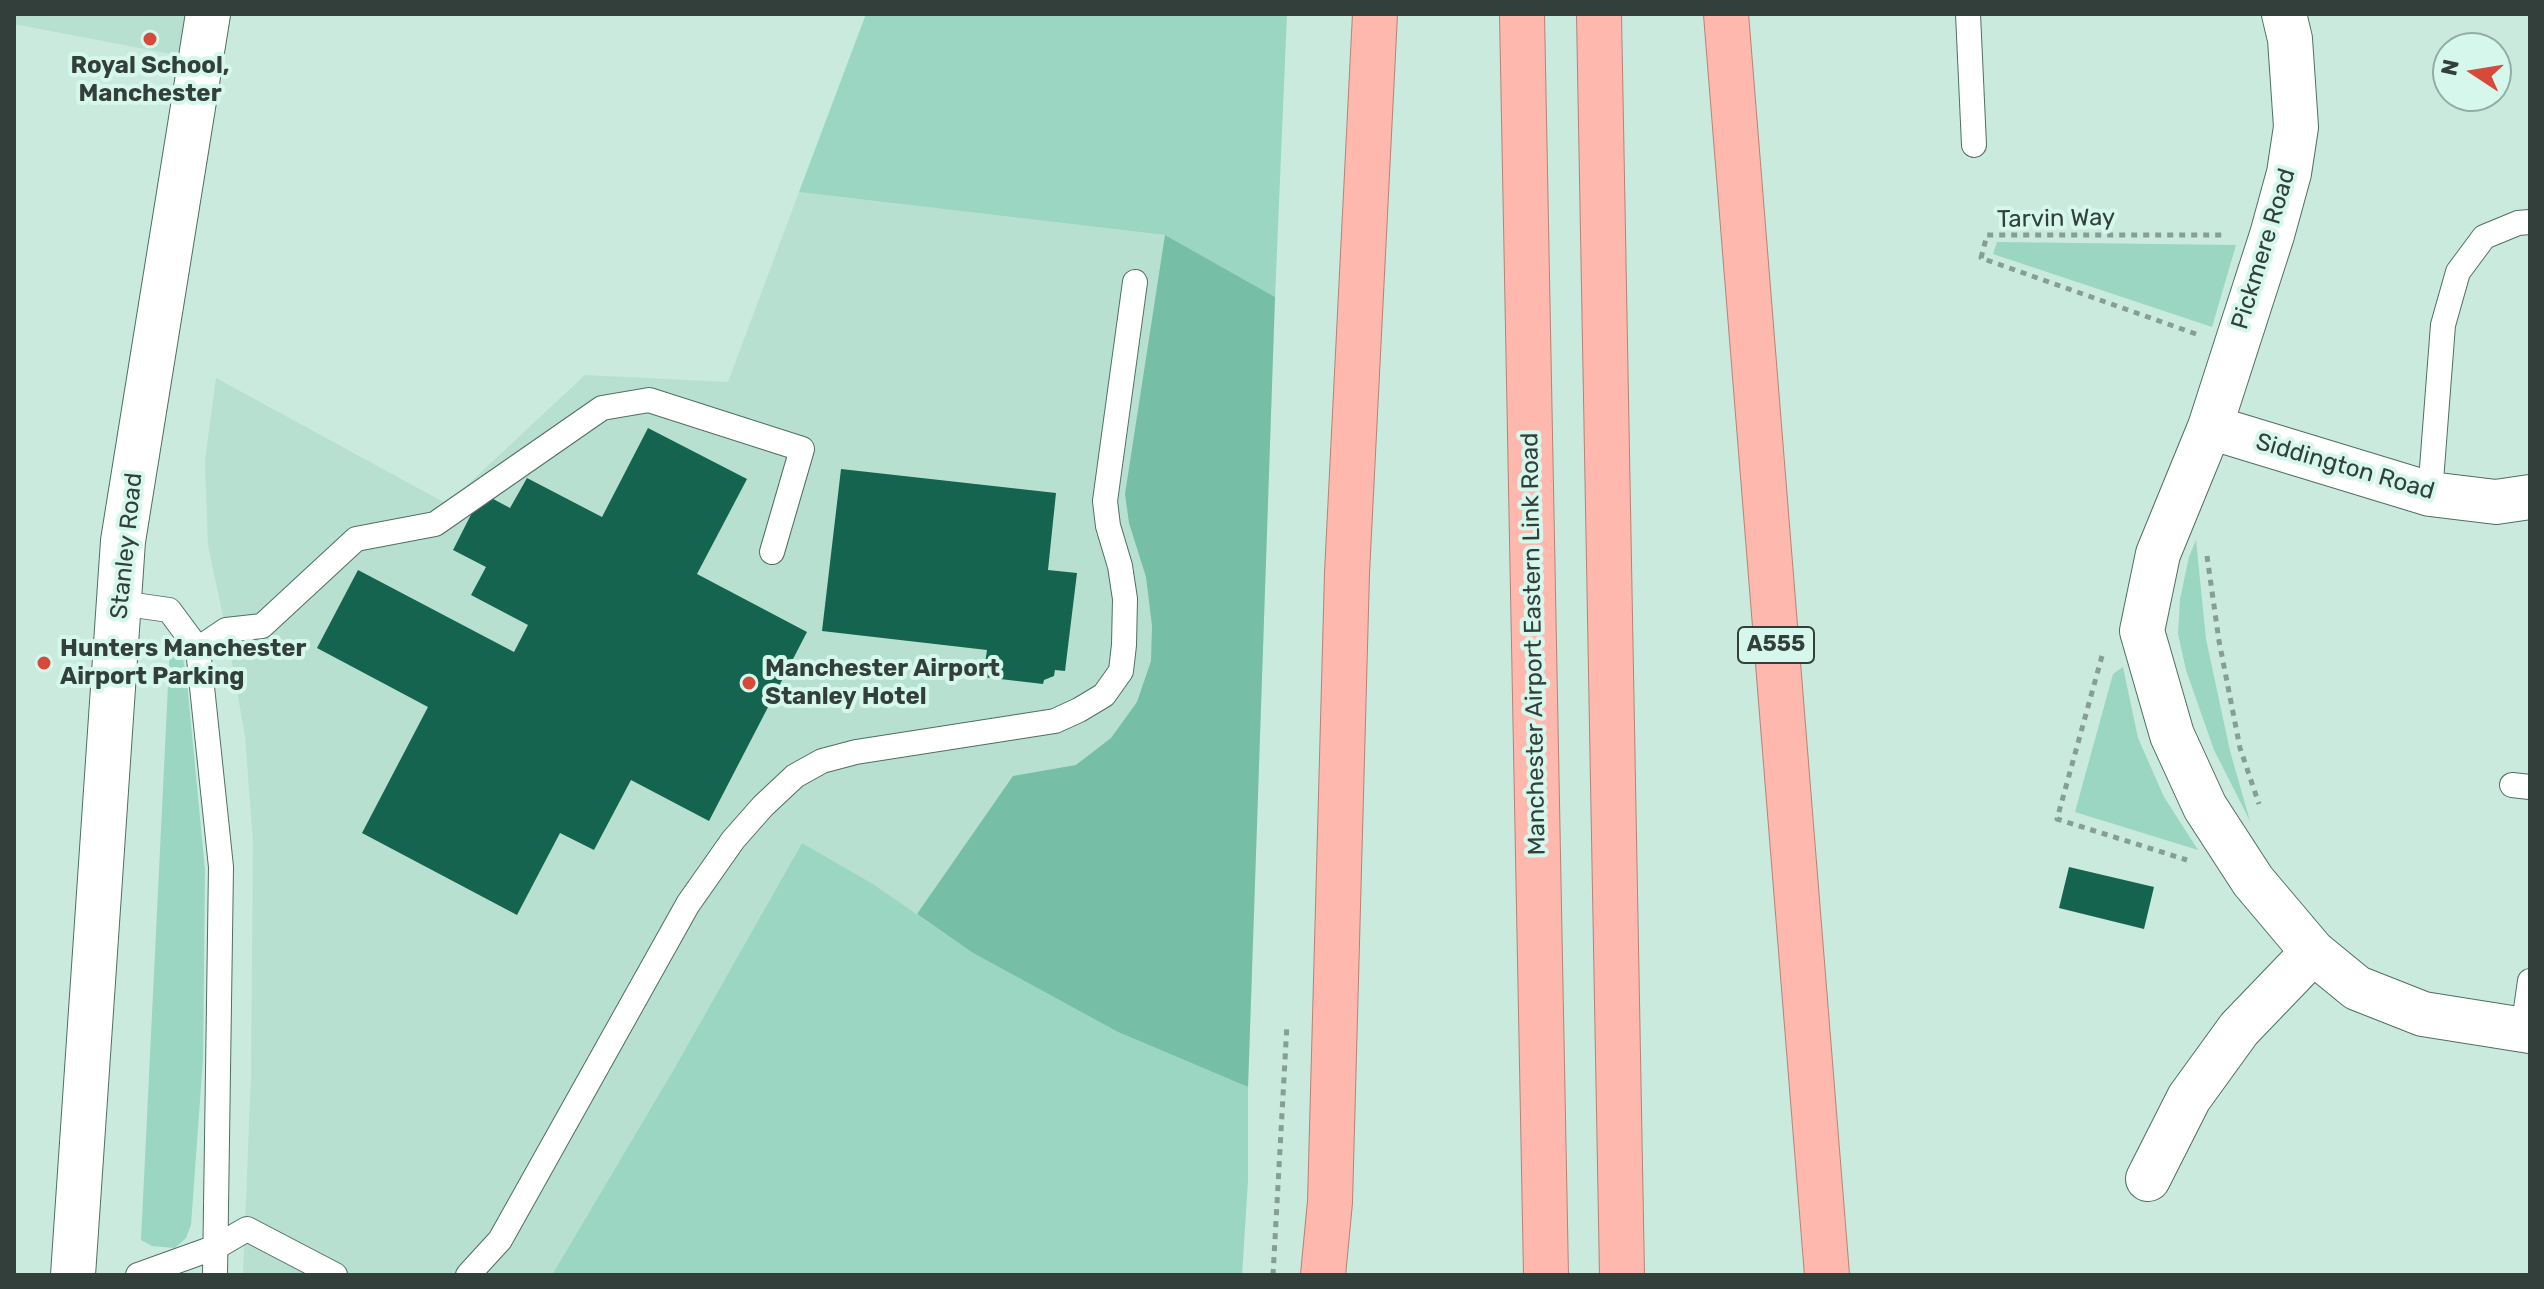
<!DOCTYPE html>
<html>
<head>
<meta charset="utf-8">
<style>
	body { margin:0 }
	#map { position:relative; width:2544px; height:1289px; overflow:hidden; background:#c9eadd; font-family:Rubik,sans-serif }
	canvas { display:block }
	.frame { position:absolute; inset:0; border:16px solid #323f3a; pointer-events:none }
	.north { position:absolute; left:2432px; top:32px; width:80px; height:80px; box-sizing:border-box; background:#d6f7eb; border:2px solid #94ada4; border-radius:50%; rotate:282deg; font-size:22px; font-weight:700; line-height:32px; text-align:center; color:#323f3a }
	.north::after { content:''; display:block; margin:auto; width:28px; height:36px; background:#d6493b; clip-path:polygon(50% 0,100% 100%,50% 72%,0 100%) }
</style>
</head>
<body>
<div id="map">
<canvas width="2544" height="1289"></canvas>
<div class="frame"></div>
<div class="north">N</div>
</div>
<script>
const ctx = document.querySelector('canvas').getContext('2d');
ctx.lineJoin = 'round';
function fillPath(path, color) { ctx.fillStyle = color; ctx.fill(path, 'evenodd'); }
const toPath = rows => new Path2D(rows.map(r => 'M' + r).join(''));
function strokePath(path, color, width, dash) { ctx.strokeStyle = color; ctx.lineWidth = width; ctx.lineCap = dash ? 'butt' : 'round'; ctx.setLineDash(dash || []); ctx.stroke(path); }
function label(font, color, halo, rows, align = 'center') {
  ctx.font = font + ' Rubik,sans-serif'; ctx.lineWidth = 8; ctx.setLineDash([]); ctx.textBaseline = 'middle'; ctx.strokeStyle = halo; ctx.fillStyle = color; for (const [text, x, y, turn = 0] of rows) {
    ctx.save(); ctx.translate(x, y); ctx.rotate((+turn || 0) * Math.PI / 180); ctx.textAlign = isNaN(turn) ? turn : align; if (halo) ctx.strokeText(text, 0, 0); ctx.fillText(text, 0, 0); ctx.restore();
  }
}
const built = toPath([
	[14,14,208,14,202,60,14,24],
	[799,192,1165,235,1275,297,1248,1087,973,953,873,884,802,843,674,1069,552,1275,243,1275,251,1075,253,841,245,736,226,630,208,546,205,461,216,378,447,504,585,375,728,382]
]);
const green = toPath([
	[866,14,1287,14,1275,297,1165,235,799,192],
	[1997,242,2236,245,2212,327,1993,254],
	[2196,540,2206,639,2230,751,2250,821,2214,750,2186,670,2178,634,2180,599,2189,557],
	[170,645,182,656,186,672,205,870,203,1059,191,1225,186,1238,175,1248,152,1246,141,1240],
	[2123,667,2138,738,2164,797,2198,850,2075,812,2113,674],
	[802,843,873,884,973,953,1118,1032,1248,1087,1248,1181,1242,1275,552,1275,674,1069]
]);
const forest = toPath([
	[1165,235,1275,297,1248,1087,1118,1032,973,953,917,914,1013,776,1076,765,1111,738,1137,702,1151,661,1152,626,1146,577,1129,523,1125,494]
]);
const building = toPath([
	[648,428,747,479,697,574,807,632,709,821,631,780,594,850,560,833,517,915,362,833,428,707,317,648,358,570,514,652,528,625,471,595,486,567,453,550,482,493,510,508,527,478,602,517],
	[841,469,1056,493,1048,570,1077,573,1065,671,1055,670,1054,676,1044,680,1043,684,983,677,987,650,822,631],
	[2069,867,2154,887,2144,929,2059,908]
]);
const path = toPath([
	[2196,334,1981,258,1987,235,2225,235],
	[2207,556,2219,641,2240,748,2259,804],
	[2102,656,2057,819,2187,860],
	[1273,1275,1287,1024]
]);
const service = toPath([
	[1968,14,1974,145],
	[2430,494,2443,325,2458,272,2484,237,2518,223,2530,222],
	[120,603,169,610,198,649,221,867,215,1275],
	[198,649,226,630,262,626,356,539,435,524,602,408,649,400,802,449,772,552],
	[2512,785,2530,787],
	[2523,1030,2530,981],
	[138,1275,216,1247,247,1229,335,1275],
	[468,1275,500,1240,688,904,733,840,763,806,795,776,822,761,856,752,1055,721,1079,710,1104,695,1121,671,1124,645,1125,599,1120,566,1108,526,1105,501,1135,282]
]);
const minor = toPath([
	[2284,14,2290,39,2296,127,2289,173,2272,235,2210,427,2158,554,2142,631,2172,735,2205,807,2253,881,2313,952,2357,988,2423,1014,2530,1031],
	[2210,427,2430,494,2496,502,2530,497],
	[2148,1179,2189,1098,2239,1029,2313,952]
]);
const secondary = toPath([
	[73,1275,123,541,208,14]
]);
const trunk = toPath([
	[1522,14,1546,1275],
	[1599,14,1622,1275],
	[1726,14,1827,1275],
	[1323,1275,1330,1202,1347,573,1375,14]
]);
const markers = [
	[150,39,8,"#d6493b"],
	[44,663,8,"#d6493b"],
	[749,683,8,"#d6493b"]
];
const shields = [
	[1776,645,76]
];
const shieldNames = [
	["A555",1776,645]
];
const poiNames = [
	["Royal School,",150,66,"center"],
	["Manchester",150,94,"center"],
	["Hunters Manchester",60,649],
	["Airport Parking",60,677],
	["Manchester Airport",765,669],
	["Stanley Hotel",765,697]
];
const streetNames = [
	["Tarvin Way",2056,219,-1],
	["Pickmere Road",2264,249,-73],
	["Siddington Road",2345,467,16],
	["Stanley Road",127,546,-84],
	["Manchester Airport Eastern Link Road",1534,644,-91]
];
fillPath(built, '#b7e0d1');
fillPath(green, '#9ad6c1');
fillPath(forest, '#76bea6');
fillPath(building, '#14644f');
strokePath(service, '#516e64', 26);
strokePath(minor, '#516e64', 46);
strokePath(secondary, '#516e64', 46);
strokePath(trunk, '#b78278', 46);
strokePath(path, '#869e95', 5, [6, 6]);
strokePath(service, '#fff', 24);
strokePath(minor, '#fff', 44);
strokePath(secondary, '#fff', 44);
strokePath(trunk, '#feb8ae', 44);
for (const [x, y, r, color] of markers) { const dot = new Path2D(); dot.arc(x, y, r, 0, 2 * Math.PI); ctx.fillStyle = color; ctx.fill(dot); strokePath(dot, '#d6f7eb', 3); }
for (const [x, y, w] of shields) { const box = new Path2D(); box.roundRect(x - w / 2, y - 18, w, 36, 6); ctx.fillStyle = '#d6f7eb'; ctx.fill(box); strokePath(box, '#323f3a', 2); }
label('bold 22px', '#323f3a', null, shieldNames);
label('bold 24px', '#323f3a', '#d6f7eb', poiNames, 'left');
label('24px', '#323f3a', '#d6f7eb', streetNames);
</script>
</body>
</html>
